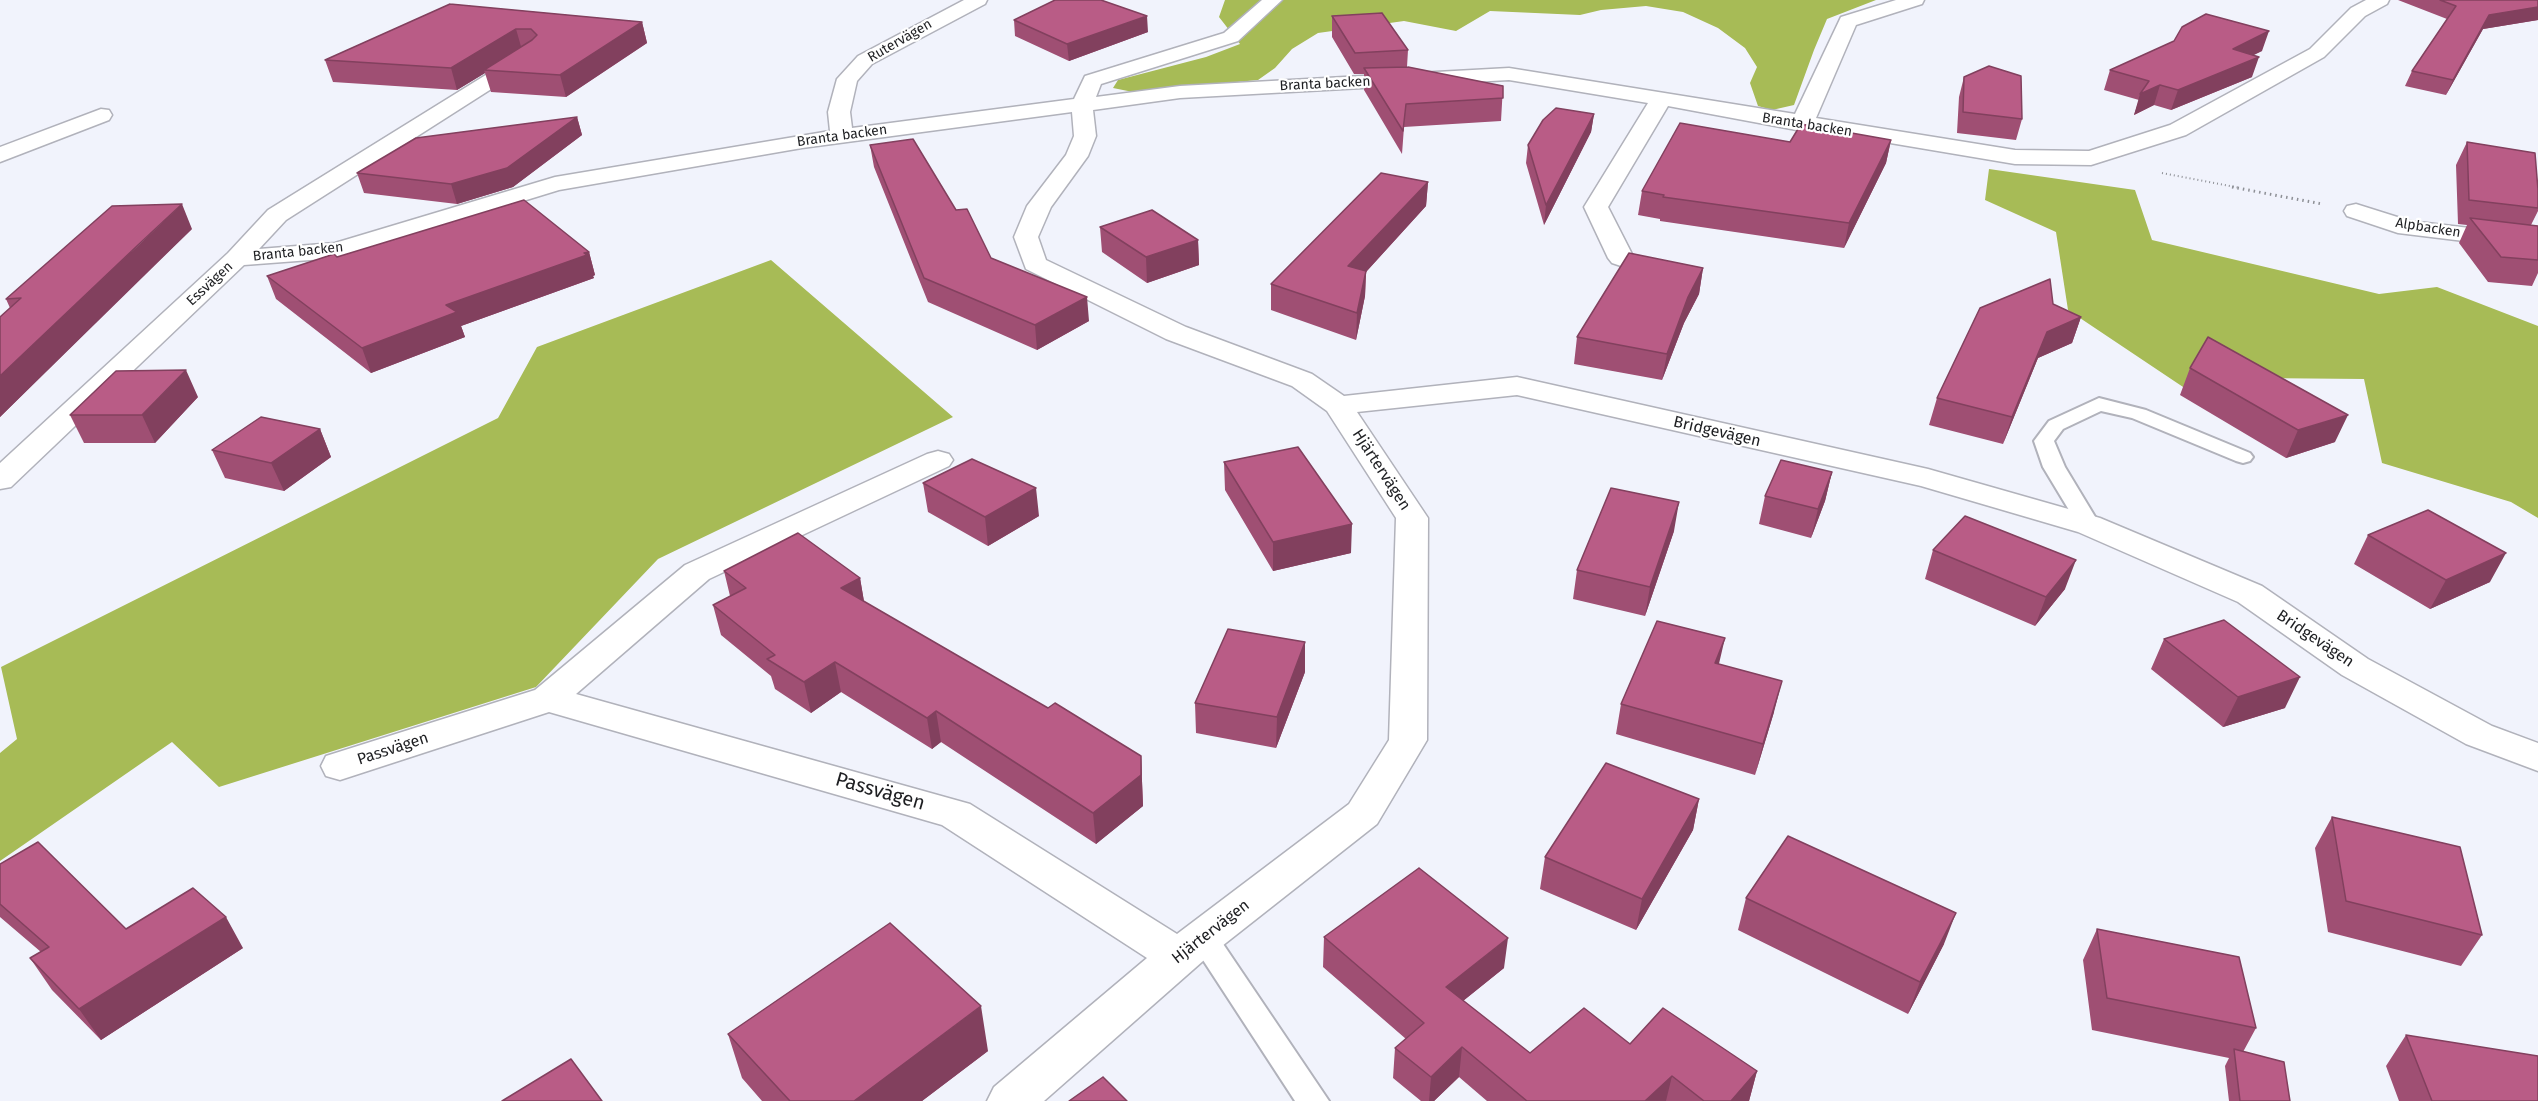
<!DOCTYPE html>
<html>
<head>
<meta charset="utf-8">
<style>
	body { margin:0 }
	canvas { display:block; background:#f1f3fc }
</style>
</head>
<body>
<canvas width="2538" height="1101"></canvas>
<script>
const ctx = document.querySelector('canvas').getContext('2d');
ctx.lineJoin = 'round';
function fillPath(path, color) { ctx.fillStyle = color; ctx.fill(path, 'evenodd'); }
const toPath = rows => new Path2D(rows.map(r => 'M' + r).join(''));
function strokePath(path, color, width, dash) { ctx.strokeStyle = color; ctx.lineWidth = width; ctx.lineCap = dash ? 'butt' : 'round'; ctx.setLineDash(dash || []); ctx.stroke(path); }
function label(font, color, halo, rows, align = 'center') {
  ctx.font = font + ' "Fira Sans",sans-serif'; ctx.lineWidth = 4.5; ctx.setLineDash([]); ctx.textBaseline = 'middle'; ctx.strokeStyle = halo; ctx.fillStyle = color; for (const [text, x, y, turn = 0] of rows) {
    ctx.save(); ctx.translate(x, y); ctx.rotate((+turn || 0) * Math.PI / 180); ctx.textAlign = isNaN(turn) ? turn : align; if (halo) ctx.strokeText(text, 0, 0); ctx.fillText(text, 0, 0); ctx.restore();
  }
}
const forest = toPath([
	[1225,0,1876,0,1827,19,1814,50,1794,105,1772,110,1758,106,1750,83,1757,67,1745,48,1718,28,1683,12,1646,6,1601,10,1580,15,1490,11,1456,31,1404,21,1318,33,1292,49,1275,68,1258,80,1133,92,1113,88,1118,80,1206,57,1240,44,1219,17],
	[1989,169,2135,190,2152,240,2379,294,2437,287,2538,326,2538,518,2511,502,2382,463,2364,379,2256,378,2207,403,2068,310,2056,232,1985,200],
	[771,260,953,417,658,559,536,687,219,787,172,742,0,861,0,753,17,739,1,667,498,418,537,347]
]);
const pathFar1 = toPath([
	[2162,173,2240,188]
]);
const path = toPath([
	[2232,187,2322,204]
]);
const service = toPath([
	[2099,398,2146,410,2250,453,2253,457,2250,461,2243,463,2236,461,2132,418,2101,411,2063,429,2054,441,2065,467,2100,525,2097,530,2089,532,2081,530,2043,467,2034,441,2049,421,2099,398],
	[1203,925,1213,929,1329,1101,1295,1101,1188,937,1193,929,1203,925]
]);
const minor = toPath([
	[964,0,987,0,985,4,872,64,857,81,850,112,852,128,1074,99,1085,76,1224,33,1262,0,1282,0,1238,41,1101,84,1096,97,1180,86,1509,68,1795,114,1841,17,1896,0,1924,0,1922,4,1856,25,1816,118,2015,150,2089,151,2170,125,2310,49,2351,8,2366,0,2389,0,2387,4,2365,16,2324,57,2186,135,2091,165,2015,164,1807,129,1802,131,1668,106,1608,207,1634,258,1630,263,1621,266,1612,263,1608,258,1584,207,1648,103,1509,80,1180,98,1093,110,1096,136,1088,156,1051,207,1038,237,1046,260,1186,327,1312,374,1344,396,1517,377,1928,469,2100,518,2262,586,2368,659,2492,726,2538,743,2538,771,2466,744,2342,675,2238,602,2078,532,1921,486,1517,395,1357,412,1428,518,1427,740,1377,824,1203,961,1044,1101,987,1101,994,1087,1147,958,942,825,549,712,340,780,326,776,321,766,326,756,535,690,685,565,927,454,938,451,949,454,953,460,949,466,709,579,576,694,970,804,1177,934,1349,804,1389,740,1396,518,1327,411,1292,386,1166,339,1026,269,1014,237,1027,206,1066,155,1074,136,1072,112,802,148,559,190,337,258,244,265,11,487,0,489,0,463,228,253,268,210,518,55,525,53,532,55,535,59,532,63,286,220,259,249,335,243,555,177,830,131,828,112,837,79,858,56,964,0],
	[101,109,109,110,112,115,109,120,0,162,0,147,101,109],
	[2356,204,2410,221,2538,236,2538,250,2398,233,2347,216,2344,211,2347,206,2356,204]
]);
const wall = toPath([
	[2398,0,2538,0,2538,20,2483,29,2446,95,2405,86,2412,71,2447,19],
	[450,4,642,22,647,43,566,97,491,92,485,73,457,90,333,82,325,60],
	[1332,16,1408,50,1407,67,1503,86,1501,121,1404,127,1402,154,1364,90,1364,74,1354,74,1332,37],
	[1014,20,1148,32,1069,61,1015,36],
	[2262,51,2252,55,2252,77,2171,110,2154,105,2134,115,2139,100,2104,90,2110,70],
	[1964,77,2022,119,2016,140,1957,133,1959,97],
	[1594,114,1591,132,1544,225,1526,163,1528,145],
	[577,117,582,135,513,187,457,204,364,193,357,173],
	[1891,140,1886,163,1844,248,1660,221,1660,219,1638,215,1642,191,1790,142],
	[2467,142,2538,190,2538,211,2531,225,2538,226,2538,273,2532,286,2488,282,2459,243,2467,225,2458,224,2456,165],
	[870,145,956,210,991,258,1089,321,1037,350,928,302,874,167],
	[1428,182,1426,206,1366,272,1365,296,1356,340,1271,310,1271,284],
	[1100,227,1198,240,1199,265,1147,283,1102,252],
	[192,229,149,270,0,417,0,317,10,308,6,299],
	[589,252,595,275,593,276,594,278,461,326,465,337,371,373,276,299,267,276,337,257],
	[1703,268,1699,294,1684,323,1662,380,1574,364,1577,337],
	[2053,304,2081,317,2072,343,2038,358,2003,444,1929,425,1937,398],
	[2190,368,2335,442,2286,458,2180,395],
	[198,397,155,443,84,443,70,415],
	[320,429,331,457,284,491,225,478,212,450],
	[1224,462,1351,553,1273,571,1225,490],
	[1832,472,1825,501,1811,538,1759,524,1765,496],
	[923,483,1039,516,988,546,928,512],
	[1674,531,1645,616,1573,599,1577,570],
	[2368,535,2490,582,2430,609,2354,564],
	[1933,550,2065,589,2035,626,1925,579],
	[724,571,860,578,864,602,1048,708,1141,756,1143,806,1096,844,941,742,932,749,841,692,811,713,775,689,771,676,721,635,713,605,730,596],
	[2164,639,2285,708,2223,727,2151,669],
	[1719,664,1774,712,1755,775,1616,734,1621,704],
	[1305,672,1276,748,1196,733,1195,703],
	[1699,799,1693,830,1636,930,1540,889,1545,857],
	[2332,817,2482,935,2461,966,2328,932,2315,848],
	[0,864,126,929,243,948,101,1040,52,990,30,958,41,952,0,917],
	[1746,898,1944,944,1908,1014,1738,930],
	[2097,929,2256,1028,2243,1052,2290,1101,2229,1101,2225,1066,2229,1058,2092,1030,2083,960],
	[1324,937,1504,968,1463,1001,1530,1053,1630,1044,1757,1071,1749,1101,1487,1101,1459,1077,1434,1101,1421,1101,1393,1078,1395,1048,1406,1039,1323,967],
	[728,1034,988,1051,922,1101,762,1101,742,1078],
	[2406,1035,2538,1101,2399,1101,2386,1066]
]);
const shadedWall = toPath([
	[2538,7,2538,20,2483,29,2446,95,2453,80,2489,15],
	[1147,16,1148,32,1069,61,1067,44],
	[642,22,647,43,566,97,560,75],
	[516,29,522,50,484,70,485,73,457,90,451,68],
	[2269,31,2262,51,2226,69,2233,49],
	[2259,57,2252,77,2171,110,2178,90],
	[2160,85,2154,105,2134,115,2140,94],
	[1594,114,1591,132,1544,225,1546,205],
	[577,117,582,135,513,187,457,204,451,184],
	[1891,140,1886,163,1844,248,1849,223],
	[1428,182,1426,206,1366,272,1365,296,1356,340,1357,313,1348,266],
	[182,204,192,229,0,417,0,376],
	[1198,240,1199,265,1147,283,1146,257],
	[589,252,595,275,593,276,594,278,461,326,465,337,371,373,362,348,446,305],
	[1703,268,1699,294,1684,323,1662,380,1667,354,1688,297],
	[1087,297,1089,321,1037,350,1035,325],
	[2081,317,2072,343,2038,358,2003,444,2012,417,2047,332],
	[186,370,198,397,155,443,142,415],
	[2348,415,2335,442,2286,458,2298,430],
	[320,429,331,457,284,491,271,463],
	[1832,472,1825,501,1811,538,1818,509],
	[1036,488,1039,516,988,546,985,517],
	[1679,502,1674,531,1645,616,1650,587],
	[1352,524,1351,553,1273,571,1273,542],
	[2506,553,2490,582,2430,609,2446,580],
	[2076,560,2065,589,2035,626,2046,597],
	[860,578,865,607,841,588],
	[1725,638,1718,668,1715,663],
	[1305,642,1305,672,1276,748,1277,717],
	[835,662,841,692,811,713,804,682],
	[2300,677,2285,708,2223,727,2238,697],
	[1782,681,1774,712,1755,775,1763,744],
	[936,711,941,742,932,749,927,718],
	[1141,756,1143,806,1096,844,1093,813],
	[1699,799,1693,830,1636,930,1642,899],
	[1956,913,1944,944,1908,1014,1920,982],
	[226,917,243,948,101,1040,79,1009],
	[1508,938,1504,968,1443,1017,1446,987],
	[981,1006,988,1051,922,1101,854,1101],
	[1462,1047,1459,1077,1434,1101,1429,1101,1431,1077],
	[1757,1071,1749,1101,1731,1101],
	[1672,1076,1666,1101,1645,1101]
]);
const building = toPath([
	[1055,0,1101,0,1147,16,1067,44,1014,20,1055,0],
	[2440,0,2538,0,2538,7,2489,15,2453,80,2412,71,2456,6,2440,0],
	[450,4,642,22,560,75,484,70,532,40,537,35,531,29,516,29,451,68,325,60,450,4],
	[1382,13,1408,50,1355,53,1332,16,1382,13],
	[2206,14,2269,31,2233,49,2259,57,2178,90,2160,85,2140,94,2149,81,2110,70,2174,41,2182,27,2206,14],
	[1989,66,2021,76,2022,119,1963,112,1964,77,1989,66],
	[1408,67,1503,86,1503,98,1406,104,1403,131,1364,68,1408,67],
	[1556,108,1594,114,1546,205,1528,145,1543,120,1556,108],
	[577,117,507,168,451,184,357,173,416,138,577,117],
	[1680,123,1790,142,1801,124,1891,140,1849,223,1663,197,1664,195,1642,191,1680,123],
	[913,139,956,210,967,209,991,258,1087,297,1035,325,924,278,870,145,913,139],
	[2467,142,2535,153,2538,190,2538,208,2469,200,2467,142],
	[1381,173,1428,182,1348,266,1366,271,1357,313,1271,284,1381,173],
	[524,200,589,252,584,253,587,255,446,305,457,312,362,348,267,276,334,254,337,257,524,200],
	[182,204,138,245,0,376,0,317,21,298,6,299,112,206,182,204],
	[1152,210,1198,240,1146,257,1100,227,1152,210],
	[2470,218,2538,226,2538,260,2501,257,2470,218],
	[1629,253,1703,268,1688,297,1667,354,1577,337,1629,253],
	[2050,279,2053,304,2081,317,2047,332,2012,417,1937,398,1980,308,2050,279],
	[2208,337,2348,415,2298,430,2190,368,2208,337],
	[186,370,142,415,70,415,116,371,186,370],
	[261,417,320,429,271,463,212,450,261,417],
	[1298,447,1352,524,1273,542,1224,462,1298,447],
	[972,459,1036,488,985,517,923,483,972,459],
	[1781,460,1832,472,1818,509,1765,496,1781,460],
	[1611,488,1679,502,1650,587,1577,570,1611,488],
	[2428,510,2506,553,2446,580,2368,535,2428,510],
	[1965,516,2076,560,2046,597,1933,550,1965,516],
	[798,533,860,578,841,588,1048,708,1055,703,1141,756,1141,775,1093,813,936,711,927,718,835,662,804,682,767,659,775,655,713,605,746,588,724,571,798,533],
	[2224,620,2300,677,2238,697,2164,639,2224,620],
	[1657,621,1725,638,1715,663,1782,681,1763,744,1621,704,1657,621],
	[1228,629,1305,642,1277,717,1195,703,1228,629],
	[1606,763,1699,799,1642,899,1545,857,1606,763],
	[2332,817,2460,847,2482,935,2346,901,2332,817],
	[1788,836,1956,913,1920,982,1746,898,1788,836],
	[38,842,126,929,193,888,226,917,79,1009,30,958,49,947,0,904,0,864,38,842],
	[1419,868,1508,938,1446,987,1530,1053,1584,1008,1630,1044,1663,1008,1757,1071,1731,1101,1704,1101,1672,1076,1645,1101,1527,1101,1462,1047,1431,1077,1395,1048,1424,1023,1324,937,1419,868],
	[890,923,981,1006,854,1101,790,1101,728,1034,890,923],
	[2097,929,2239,957,2256,1028,2107,998,2097,929],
	[2406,1035,2538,1056,2538,1101,2432,1101,2406,1035],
	[2234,1049,2284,1062,2290,1101,2240,1101,2234,1049],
	[571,1059,602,1101,502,1101,571,1059],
	[1103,1077,1127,1101,1069,1101,1103,1077]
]);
const farStreetnames = [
	["Rutervägen",900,41,-30],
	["Branta backen",1325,84,-3],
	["Branta backen",1807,125,9],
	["Branta backen",842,136,-8],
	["Alpbacken",2428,228,9],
	["Branta backen",298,252,-6],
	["Essvägen",210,284,-43]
];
const streetNames = [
	["Bridgevägen",1717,432,13],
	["Hjärtervägen",1381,470,57],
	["Bridgevägen",2315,639,34],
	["Passvägen",393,749,-18],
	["Hjärtervägen",1211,932,-38]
];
const nearStreetnames = [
	["Passvägen",880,792,16]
];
fillPath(forest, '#a7bb56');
strokePath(service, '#b1b2bb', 4);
strokePath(minor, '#b1b2bb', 3);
strokePath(pathFar1, '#8e9096', 2, [1, 3]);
strokePath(path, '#8e9096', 3, [1.5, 4]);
fillPath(service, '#fff');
fillPath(minor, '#fff');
fillPath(wall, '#9f4f73');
fillPath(shadedWall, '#82405e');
fillPath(building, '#b95c86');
strokePath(building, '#82405e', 1.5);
label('14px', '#1e1f22', '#fff', farStreetnames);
label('16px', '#1e1f22', '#fff', streetNames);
label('20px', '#1e1f22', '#fff', nearStreetnames);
</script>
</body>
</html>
